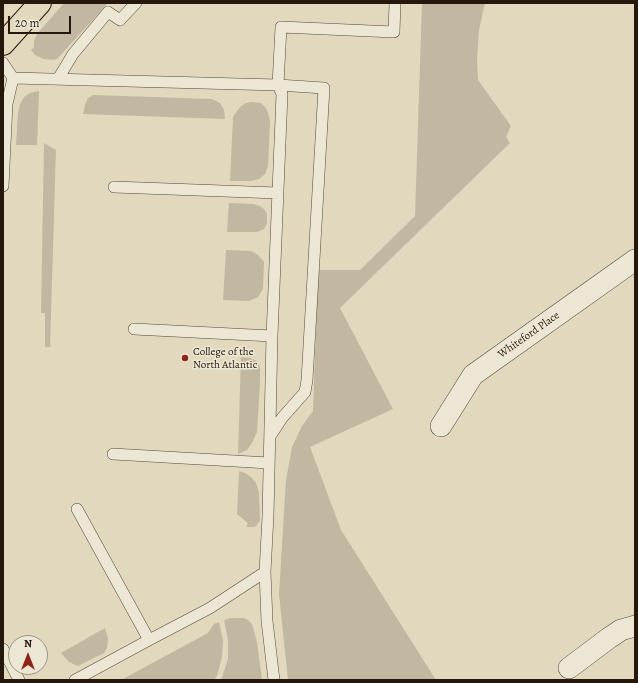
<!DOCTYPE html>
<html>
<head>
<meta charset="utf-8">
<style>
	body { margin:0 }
	#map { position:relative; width:638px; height:683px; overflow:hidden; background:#e2d8be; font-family:Alegreya,serif }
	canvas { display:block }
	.frame { position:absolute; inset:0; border:4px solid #26170d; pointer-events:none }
	.north { position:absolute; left:8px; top:635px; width:40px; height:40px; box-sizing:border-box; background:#ece6d5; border:1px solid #9d9385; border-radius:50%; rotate:0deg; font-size:11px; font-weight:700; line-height:16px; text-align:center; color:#26170d }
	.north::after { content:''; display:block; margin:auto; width:14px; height:18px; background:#8f2418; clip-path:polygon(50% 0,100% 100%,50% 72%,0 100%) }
	.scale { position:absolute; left:8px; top:16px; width:63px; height:18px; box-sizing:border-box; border:2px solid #26170d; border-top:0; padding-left:5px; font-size:12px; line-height:14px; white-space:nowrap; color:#26170d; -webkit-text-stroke:3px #ece6d5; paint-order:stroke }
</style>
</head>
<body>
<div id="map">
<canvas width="638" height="683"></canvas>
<div class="frame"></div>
<div class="north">N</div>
<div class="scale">20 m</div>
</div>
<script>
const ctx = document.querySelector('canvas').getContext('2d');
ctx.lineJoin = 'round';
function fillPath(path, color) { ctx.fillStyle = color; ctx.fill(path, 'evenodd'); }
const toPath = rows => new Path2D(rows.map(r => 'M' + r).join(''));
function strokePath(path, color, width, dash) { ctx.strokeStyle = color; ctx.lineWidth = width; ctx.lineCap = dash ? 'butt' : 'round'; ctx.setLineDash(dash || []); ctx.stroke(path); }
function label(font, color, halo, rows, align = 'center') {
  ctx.font = font + ' Alegreya,serif'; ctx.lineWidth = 3; ctx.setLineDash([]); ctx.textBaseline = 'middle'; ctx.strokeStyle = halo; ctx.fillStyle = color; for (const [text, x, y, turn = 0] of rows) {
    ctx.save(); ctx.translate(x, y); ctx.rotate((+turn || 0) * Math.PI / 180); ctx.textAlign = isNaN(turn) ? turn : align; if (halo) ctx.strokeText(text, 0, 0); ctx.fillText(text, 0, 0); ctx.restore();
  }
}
const green = toPath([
	[64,3,108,3,57,59,53,60,44,59,35,55,31,50,34,47,34,40,37,34],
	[422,3,485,3,479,30,477,60,478,80,511,126,506,137,510,143,340,308,393,409,310,447,341,530,436,680,288,680,279,594,286,480,292,447,302,426,313,411,318,270,360,270,415,216],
	[39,91,37,145,16,145,18,113,20,104,24,97,30,93],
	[93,95,212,99,220,103,224,110,225,119,83,114,85,105,88,98],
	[252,102,261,103,266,108,268,113,270,121,268,166,265,174,259,179,251,181,230,181,233,117,240,107,246,103],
	[44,143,56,150,50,347,45,347,45,313,41,313],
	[229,203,253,204,260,206,265,210,267,214,267,223,264,229,257,232,227,232],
	[226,250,251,251,258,255,264,262,263,289,258,297,249,301,223,300],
	[241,357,251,358,257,361,260,367,260,382,257,432,252,443,247,450,238,454],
	[239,471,245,473,251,477,256,483,259,493,260,520,257,525,254,527,246,527,248,523,237,514],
	[230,618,244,618,248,620,252,624,257,642,262,680,221,680,228,659,228,640,224,620],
	[219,622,223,640,222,657,217,676,214,680,121,680,208,633,214,624],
	[105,628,108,639,107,648,104,653,78,666,69,662,61,653]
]);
const service = toPath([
	[3,63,13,78,7,104,3,186],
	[13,78,278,85,282,94,272,336,268,516,265,572,267,621,274,680],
	[58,79,73,54,108,12,120,20,136,3],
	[114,187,278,193],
	[134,329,272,336],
	[271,435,282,418,305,392,307,380,324,88,278,85,281,27,394,32,395,3],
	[113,454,269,463],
	[77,509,149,640],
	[3,649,19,680],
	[75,680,149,640,210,608,265,572]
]);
const minor = toPath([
	[441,426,473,375,635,260],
	[569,668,609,638,621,630,635,626]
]);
const primary = toPath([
	[3,44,40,3]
]);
const markers = [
	[185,358,4,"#8f2418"]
];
const streetNames = [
	["Whiteford Place",529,335,-35]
];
const poiNames = [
	["College of the",193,352],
	["North Atlantic",193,365]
];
fillPath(green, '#c2b7a0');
strokePath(service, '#554739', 12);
strokePath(minor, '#554739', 22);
strokePath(primary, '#26170d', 24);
strokePath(service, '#ece6d5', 11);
strokePath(minor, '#ece6d5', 21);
strokePath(primary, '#e2d8be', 22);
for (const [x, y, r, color] of markers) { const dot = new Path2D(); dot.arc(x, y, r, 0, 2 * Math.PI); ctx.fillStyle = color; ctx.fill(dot); strokePath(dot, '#ece6d5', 1.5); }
label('11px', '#26170d', '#ece6d5', streetNames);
label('11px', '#26170d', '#ece6d5', poiNames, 'left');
</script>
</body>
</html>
